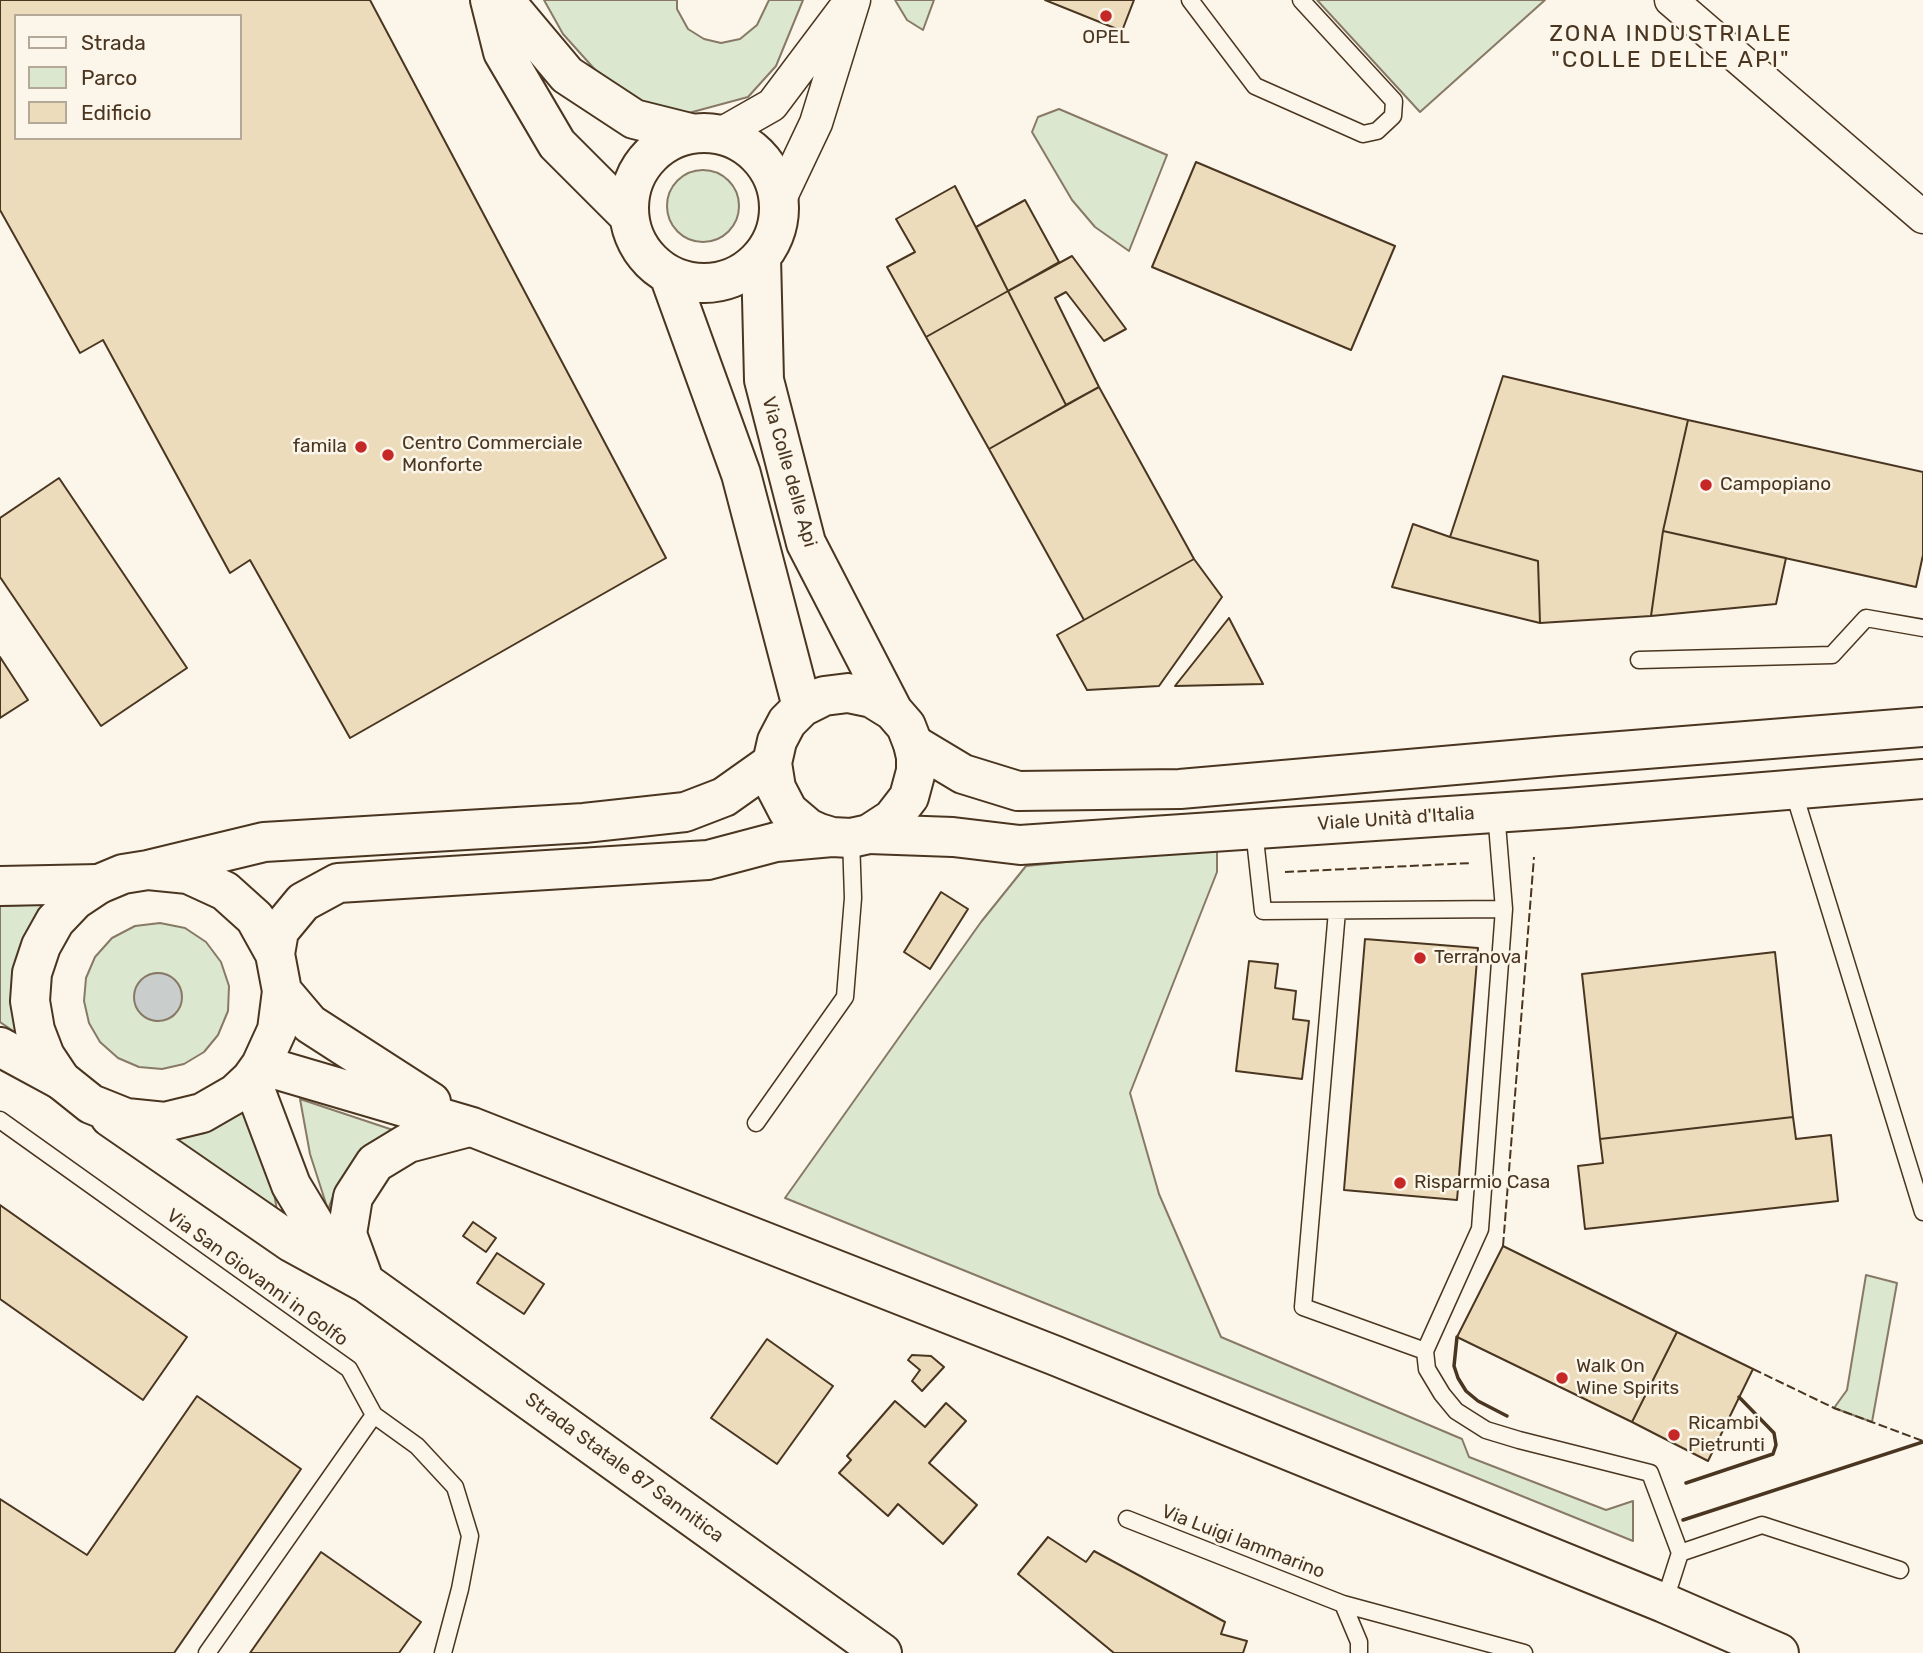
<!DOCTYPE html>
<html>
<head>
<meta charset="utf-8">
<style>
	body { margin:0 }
	#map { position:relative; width:1923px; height:1653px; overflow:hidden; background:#fbf6e9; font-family:Rubik,sans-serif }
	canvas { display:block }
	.legend { position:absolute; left:14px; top:14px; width:228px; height:126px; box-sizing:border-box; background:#fbf6e9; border:2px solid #b4a999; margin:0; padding:9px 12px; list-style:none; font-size:21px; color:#4a3520 }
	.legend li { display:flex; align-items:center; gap:14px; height:35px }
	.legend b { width:35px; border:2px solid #b4a999 }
</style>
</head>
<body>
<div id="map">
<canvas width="1923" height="1653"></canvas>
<ul class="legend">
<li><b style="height:9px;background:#fbf6e9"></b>Strada</li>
<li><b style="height:19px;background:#dce7d0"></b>Parco</li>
<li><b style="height:19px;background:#ecdcbc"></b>Edificio</li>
</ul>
</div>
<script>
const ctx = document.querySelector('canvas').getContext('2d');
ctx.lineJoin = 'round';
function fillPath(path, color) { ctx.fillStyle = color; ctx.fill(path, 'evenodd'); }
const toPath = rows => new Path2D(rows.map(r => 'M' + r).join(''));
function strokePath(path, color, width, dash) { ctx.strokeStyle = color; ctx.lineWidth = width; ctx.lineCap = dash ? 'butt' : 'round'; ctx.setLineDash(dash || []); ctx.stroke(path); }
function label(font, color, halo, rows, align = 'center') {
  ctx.font = font + ' Rubik,sans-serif'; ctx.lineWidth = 5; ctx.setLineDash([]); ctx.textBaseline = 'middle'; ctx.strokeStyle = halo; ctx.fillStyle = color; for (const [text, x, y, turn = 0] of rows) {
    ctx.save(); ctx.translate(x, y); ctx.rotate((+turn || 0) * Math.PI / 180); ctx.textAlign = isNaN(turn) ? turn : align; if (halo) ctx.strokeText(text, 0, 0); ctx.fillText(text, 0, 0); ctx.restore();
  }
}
const green = toPath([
	[544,0,677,0,677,9,688,29,704,39,721,43,740,39,757,25,769,0,803,0,776,66,748,97,685,114,646,104,607,83,563,34,544,0],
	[895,0,934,0,923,30,907,20,895,0],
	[1317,0,1545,0,1420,112,1317,0],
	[1059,109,1167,155,1129,251,1095,227,1072,200,1032,132,1038,117,1059,109],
	'667 206a36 36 0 1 1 72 0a36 36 0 1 1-72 0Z',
	[1217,847,1217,872,1130,1093,1159,1194,1221,1337,1462,1439,1469,1457,1606,1510,1633,1501,1633,1541,785,1198,981,922,1026,866,1217,847],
	[52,904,22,1037,0,1022,0,906,52,904],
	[160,923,185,928,206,942,221,962,229,986,228,1011,218,1035,204,1052,184,1064,162,1069,139,1067,118,1058,100,1042,89,1023,84,1001,86,978,95,957,112,938,135,926,160,923],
	[157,973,164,974,181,1003,173,1016,157,1021,149,1019,149,975,157,973],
	[257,1098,277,1210,171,1140,204,1133,237,1113,257,1098],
	[300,1099,393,1130,368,1145,350,1166,334,1193,328,1210,310,1154,300,1099],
	[1866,1275,1897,1283,1872,1422,1834,1408,1847,1390,1866,1275]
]);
const water = toPath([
	'134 997a24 24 0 1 1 48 0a24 24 0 1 1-48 0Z'
]);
const building = toPath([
	[0,0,370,0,666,558,350,738,250,560,230,573,103,340,80,353,0,210,0,0],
	[16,16,240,16,240,138,16,138,16,16],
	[1045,0,1134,0,1122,31,1045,0],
	[1196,162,1395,246,1351,350,1152,267,1196,162],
	[955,186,1008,291,926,337,887,267,915,252,896,219,955,186],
	[1025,200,1059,262,1008,291,976,227,1025,200],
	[1072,256,1126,329,1104,341,1066,292,1055,298,1099,387,1066,405,1008,291,1072,256],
	[1008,291,1066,405,989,449,926,337,1008,291],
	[1503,376,1688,420,1663,531,1651,616,1540,623,1538,561,1450,537,1503,376],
	[1099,387,1194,559,1084,620,989,449,1099,387],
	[1688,420,1923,472,1923,555,1916,587,1663,531,1688,420],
	[59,478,187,668,101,726,0,577,0,518,59,478],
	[1413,524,1450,537,1538,561,1540,623,1392,587,1413,524],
	[1663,531,1786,558,1776,604,1651,616,1663,531],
	[1194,559,1222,597,1159,686,1087,690,1057,635,1194,559],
	[1229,618,1263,684,1175,686,1229,618],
	[0,657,28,700,0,718,0,657],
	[941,892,968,909,930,969,904,952,941,892],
	[1365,939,1478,948,1457,1200,1344,1190,1365,939],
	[1775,952,1793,1117,1600,1139,1582,974,1775,952],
	[1249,961,1278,964,1275,988,1296,991,1293,1019,1309,1021,1302,1079,1236,1071,1249,961],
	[1793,1117,1796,1139,1831,1135,1838,1201,1585,1229,1578,1166,1603,1163,1600,1139,1793,1117],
	[0,1205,187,1337,143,1400,0,1299,0,1205],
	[473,1222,496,1238,486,1252,463,1236,473,1222],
	[1503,1246,1677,1332,1632,1422,1457,1337,1503,1246],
	[497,1253,544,1284,524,1314,477,1283,497,1253],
	[1677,1332,1753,1369,1708,1461,1632,1422,1677,1332],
	[767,1339,833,1386,777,1464,711,1418,767,1339],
	[912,1355,931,1356,944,1367,922,1391,912,1381,920,1370,908,1360,912,1355],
	[197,1396,301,1469,174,1653,0,1653,0,1499,87,1555,197,1396],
	[895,1401,925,1427,946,1403,966,1421,929,1463,977,1505,943,1544,898,1504,888,1516,839,1473,851,1460,847,1456,895,1401],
	[1048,1537,1086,1562,1094,1551,1225,1622,1221,1634,1247,1641,1243,1653,1114,1653,1018,1574,1048,1537],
	[321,1552,421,1622,399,1653,250,1653,321,1552]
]);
const service = toPath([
	[1190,0,1255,86,1363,134,1377,131,1393,116,1394,101,1301,0],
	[1639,660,1832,655,1866,618,1923,628],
	[1793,790,1923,1212],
	[1254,830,1263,911,1504,909],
	[1337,911,1303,1307,1425,1351,1480,1229,1504,909,1496,812],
	[0,1120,349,1369,374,1415,207,1653],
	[756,1123,845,997,853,898,851,838],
	[1425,1351,1427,1369,1442,1394,1456,1411,1486,1430,1519,1440,1650,1473,1680,1553,1664,1603],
	[374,1415,417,1446,455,1487,470,1536,460,1589,443,1653],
	[1127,1519,1343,1604,1359,1642,1359,1653],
	[1680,1553,1762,1525,1900,1570],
	[1343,1604,1524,1653]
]);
const minor = toPath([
	[1671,0,1923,217],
	[721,134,772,105,842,12],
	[779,201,816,123,854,0]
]);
const tertiary = toPath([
	[913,744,963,774,1018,791,1180,789,1558,756,1923,727],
	[869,834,953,837,1020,845,1567,808,1923,779]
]);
const secondary = toPath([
	[0,886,99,884],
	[0,1047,61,1080]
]);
const primary = toPath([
	[490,0,503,52,557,144,628,215],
	[504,0,567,75,634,119,690,133],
	'629 208a75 75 0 1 1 150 0a75 75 0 1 1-150 0Z',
	[761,257,764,380,806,543,893,711],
	[669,275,741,474,802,707],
	[148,870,188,874,225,891,255,918,275,954,282,991,277,1030,261,1065,251,1079,235,1094,202,1113,165,1122,126,1118,91,1104,61,1080,45,1056,35,1030,30,1001,32,973,41,946,55,921,75,900,99,884,123,874,148,870,264,842,584,823,685,812,724,797,772,763],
	[275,954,279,931,303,902,338,883,708,860,776,842,832,837,851,838,869,834,892,819,909,797,916,771,916,757,913,744,906,726,893,711,872,698,848,693,824,696,802,707,787,722,777,741,772,763,776,788,788,811,808,828,819,833,832,837],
	[282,991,310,1024,431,1102],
	[261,1065,472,1127,1056,1356,1664,1603,1779,1653],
	[251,1079,291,1185,324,1240,347,1264],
	[110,1117,291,1242,366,1283,882,1653],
	[362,1275,347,1234,353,1197,375,1163,408,1143,469,1127]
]);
const fence = toPath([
	[1285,872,1472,863],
	[1503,1246,1534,857],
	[1753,1369,1834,1408,1923,1441]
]);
const wall = toPath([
	[1457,1337,1454,1366,1458,1378,1466,1391,1478,1401,1507,1416],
	[1686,1483,1773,1454,1776,1445,1774,1433,1739,1397],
	[1683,1520,1923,1442]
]);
const markers = [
	[1106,16,7,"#c62828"],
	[361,447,7,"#c62828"],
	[388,455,7,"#c62828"],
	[1706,485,7,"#c62828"],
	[1420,958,7,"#c62828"],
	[1400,1183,7,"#c62828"],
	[1562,1378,7,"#c62828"],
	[1674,1435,7,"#c62828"]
];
const poiNames = [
	["OPEL",1106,38,"center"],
	["Centro Commerciale",402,444],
	["Monforte",402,466],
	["famila",347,447,"right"],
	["Campopiano",1720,485],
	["Terranova",1434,958],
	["Risparmio Casa",1414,1183],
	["Walk On",1576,1367],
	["Wine Spirits",1576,1389],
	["Ricambi",1688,1424],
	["Pietrunti",1688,1446]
];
const streetNames = [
	["Via Colle delle Api",789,472,74],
	["Viale Unità d'Italia",1396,819,-4],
	["Via San Giovanni in Golfo",257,1278,36],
	["Strada Statale 87 Sannitica",624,1468,36],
	["Via Luigi Iammarino",1243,1542,21]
];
const quarterNames = [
	["ZONA INDUSTRIALE",1671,34],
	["\"COLLE DELLE API\"",1671,60]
];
fillPath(green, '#dce7d0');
strokePath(green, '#887966', 2);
fillPath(water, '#c9cecd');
strokePath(water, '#887966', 2);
fillPath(building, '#ecdcbc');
strokePath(building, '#4a3520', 2);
strokePath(service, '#4a3520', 19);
strokePath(minor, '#4a3520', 35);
strokePath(tertiary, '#4a3520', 42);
strokePath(secondary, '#4a3520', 42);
strokePath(primary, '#4a3520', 42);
strokePath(service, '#fbf6e9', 16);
strokePath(minor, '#fbf6e9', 32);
strokePath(tertiary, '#fbf6e9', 38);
strokePath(secondary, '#fbf6e9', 38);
strokePath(primary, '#fbf6e9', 38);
strokePath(fence, '#4a3520', 2, [9, 3.5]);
strokePath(wall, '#4a3520', 3.5);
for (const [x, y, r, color] of markers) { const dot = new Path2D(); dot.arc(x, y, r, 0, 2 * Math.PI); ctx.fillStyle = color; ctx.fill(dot); strokePath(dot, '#fbf6e9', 2.5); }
label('19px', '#4a3520', '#fbf6e9', poiNames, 'left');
label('19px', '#4a3520', '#fbf6e9', streetNames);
ctx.letterSpacing = '2px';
label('23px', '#4a3520', '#fbf6e9', quarterNames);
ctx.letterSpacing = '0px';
</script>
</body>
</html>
